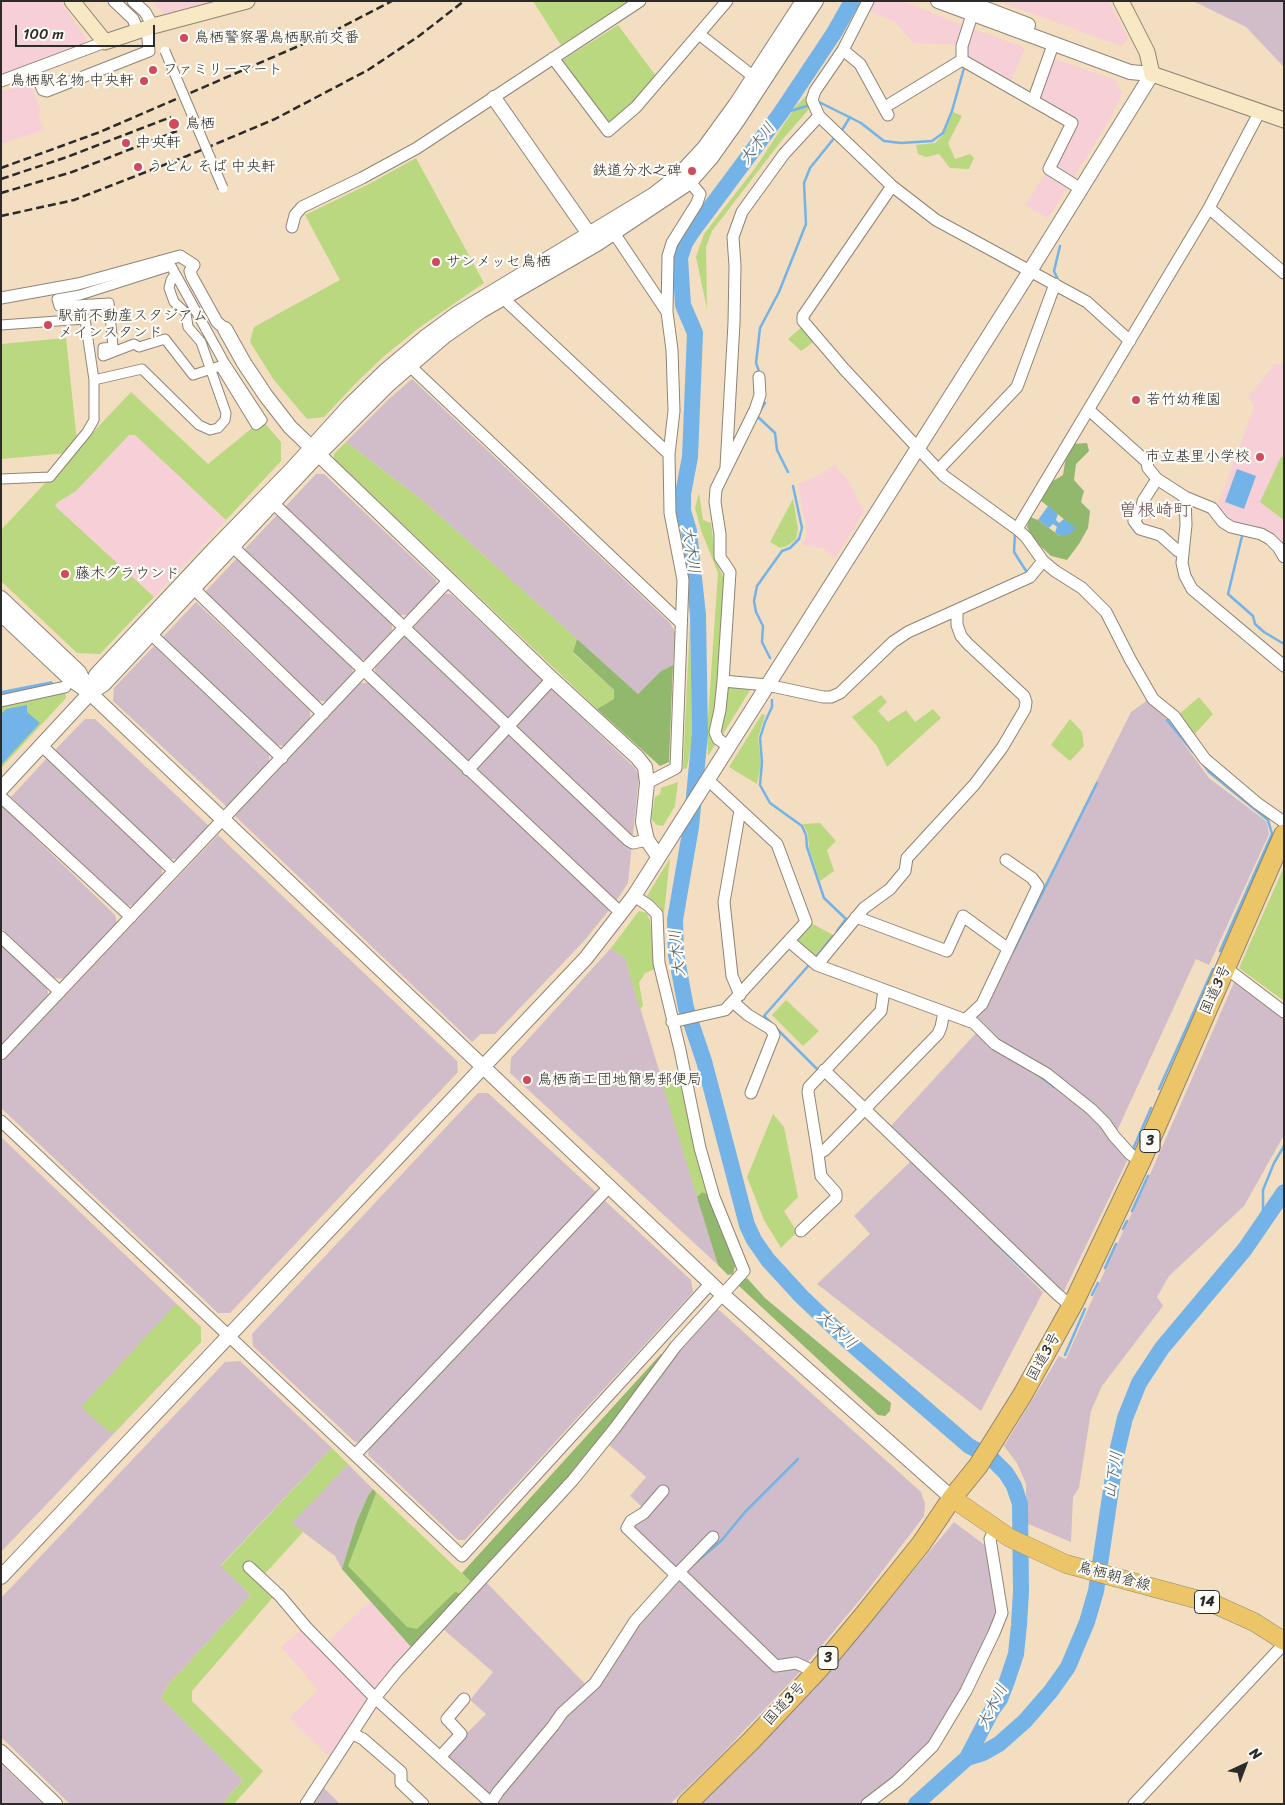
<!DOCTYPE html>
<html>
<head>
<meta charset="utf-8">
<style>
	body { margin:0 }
	#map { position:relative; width:1285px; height:1805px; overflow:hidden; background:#f3dec2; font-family:Sriracha,sans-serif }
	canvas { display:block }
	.frame { position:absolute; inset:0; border:2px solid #2b2b2b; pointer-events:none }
	.north { position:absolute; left:1220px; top:1740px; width:50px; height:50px; -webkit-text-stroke:4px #fdfcf7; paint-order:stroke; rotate:43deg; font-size:14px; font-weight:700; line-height:20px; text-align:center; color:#2b2b2b }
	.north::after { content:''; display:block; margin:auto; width:18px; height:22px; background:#2b2b2b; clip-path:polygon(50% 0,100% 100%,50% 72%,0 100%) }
	.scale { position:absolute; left:15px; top:25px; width:140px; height:22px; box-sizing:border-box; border:2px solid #2b2b2b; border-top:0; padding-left:6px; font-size:15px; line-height:18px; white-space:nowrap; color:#2b2b2b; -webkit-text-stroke:4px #fdfcf7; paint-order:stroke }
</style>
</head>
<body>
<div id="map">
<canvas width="1285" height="1805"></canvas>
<div class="frame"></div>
<div class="north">N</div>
<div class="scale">100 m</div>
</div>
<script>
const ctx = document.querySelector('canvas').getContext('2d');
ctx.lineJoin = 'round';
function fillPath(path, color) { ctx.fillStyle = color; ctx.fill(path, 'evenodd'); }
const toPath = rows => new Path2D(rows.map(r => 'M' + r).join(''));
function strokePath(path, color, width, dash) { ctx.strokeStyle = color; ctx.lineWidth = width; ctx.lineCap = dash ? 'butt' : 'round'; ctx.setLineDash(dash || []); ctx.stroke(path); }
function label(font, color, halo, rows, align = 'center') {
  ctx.font = font + ' Sriracha,"Klee One",sans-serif'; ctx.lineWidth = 4.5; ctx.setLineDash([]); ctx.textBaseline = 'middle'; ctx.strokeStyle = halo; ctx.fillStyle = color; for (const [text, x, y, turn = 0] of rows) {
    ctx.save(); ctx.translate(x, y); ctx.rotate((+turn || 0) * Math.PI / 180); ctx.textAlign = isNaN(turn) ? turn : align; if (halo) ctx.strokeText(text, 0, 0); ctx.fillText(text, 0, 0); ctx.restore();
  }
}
const built = toPath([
	[1,1,60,1,86,39,85,43,1,75],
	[151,1,217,1,164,14],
	[874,1,902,1,957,23,1025,48,1010,84,967,61,965,45,913,43,895,22,868,10],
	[998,1,1109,1,1128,39,1121,46],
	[1052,58,1115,80,1122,92,1112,116,1048,218,1025,205,1047,171,1075,120,1038,99],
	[30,82,41,112,38,114,44,130,1,144,1,92],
	[1275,364,1284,364,1284,547,1226,520,1217,507,1254,407,1249,396],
	[129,435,135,435,226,520,154,597,55,506,58,502,76,491],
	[834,465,848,480,864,512,834,559,823,548,803,545,807,532,798,484,820,475],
	[370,1601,412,1648,398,1662,374,1688,331,1758,289,1718,318,1690,281,1647,304,1627,327,1643]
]);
const industrial = toPath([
	[1193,1,1284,1,1284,67,1246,27],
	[412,379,670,623,676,634,673,665,661,671,638,694,422,500,346,442,389,399],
	[316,474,324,474,436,580,437,586,408,615,399,615,285,507],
	[277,515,392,624,392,633,367,659,357,660,243,551],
	[238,557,352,665,353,674,327,701,318,701,204,593],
	[445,594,451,594,634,767,639,776,628,883,617,900,613,900,376,677,375,668],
	[196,602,310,710,310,719,285,746,276,745,163,637],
	[154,646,269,754,269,763,227,807,113,701,114,688],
	[360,683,369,683,610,909,584,941,495,1034,481,1034,472,1042,235,816],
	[1147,697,1164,716,1209,778,1267,822,1269,834,1209,965,1196,959,1116,1133,1127,1161,1063,1293,889,1128,977,1032,974,1019,984,1006,1131,712,1145,702],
	[85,719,95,719,209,826,178,859,169,859,55,750],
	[47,758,162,866,162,876,134,906,124,905,11,797],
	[2,806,115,915,117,923,65,979,54,978,1,928],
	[218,835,457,1061,458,1072,230,1313,218,1313,1,1108,1,1063],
	[1,944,47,988,49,996,1,1046],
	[611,948,625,958,718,1265,510,1073,511,1058],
	[1235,980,1284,1018,1284,1135,1244,1206,1169,1276,1157,1297,1163,1306,1102,1386,1091,1411,1079,1488,1073,1497,1071,1542,1026,1523,1026,1484,1017,1463,1004,1446,1059,1356,1066,1359,1106,1268,1152,1170],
	[478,1093,488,1093,596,1192,361,1442,355,1442,253,1346,252,1334],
	[1,1137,201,1327,201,1342,1,1552],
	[912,1160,989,1233,987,1237,1043,1292,981,1411,817,1284,870,1234,854,1216],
	[604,1200,691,1280,693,1292,465,1540,458,1540,368,1455,369,1448],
	[718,1309,921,1492,925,1504,924,1516,864,1595,798,1674,718,1758,670,1804,499,1804,448,1758,467,1733,486,1714,470,1700,493,1672,442,1628,485,1581,591,1690,637,1625,678,1579,634,1530,636,1521,650,1514,630,1496,646,1477,608,1444,669,1363],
	[240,1361,332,1448,221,1565,251,1595,168,1685,161,1698,243,1780,222,1804,70,1804,1,1737,1,1598,225,1362],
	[348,1464,373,1489,368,1496,357,1521,342,1569,335,1556,291,1523],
	[954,1522,986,1546,998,1615,965,1688,931,1742,895,1779,862,1804,702,1804,854,1642],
	[1,1764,43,1804,1,1804],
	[323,1787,340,1804,310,1804]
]);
const green = toPath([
	[533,1,632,1,561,45],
	[618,25,656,76,632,103,611,122,606,121,564,63,563,60],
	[812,90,810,108,782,140,712,231,706,247,707,309,696,257,704,234,756,167,796,106],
	[953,112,962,116,948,143,955,159,970,154,974,158,969,169,950,168,939,154,926,157,918,154,916,145,935,143,943,135],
	[416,158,484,283,420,327,383,357,356,383,324,417,307,419,274,380,250,342,254,327,340,280,305,215,369,184],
	[804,325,816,340,801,351,788,339],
	[66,338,77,442,68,453,1,459,1,344],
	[131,392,208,464,262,420,281,442,281,461,226,520,135,435,129,435,76,491,58,502,55,506,154,597,100,654,77,653,1,581,1,530],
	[346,442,422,500,577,639,573,653,614,690,614,699,597,709,334,459,334,454],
	[1284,456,1284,520,1260,502,1281,457],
	[699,493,703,520,711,523,716,561,726,583,716,708,711,734,715,745,708,756,707,732,718,573,701,530,695,508],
	[793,499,798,529,796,539,787,546,780,548,770,542],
	[690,620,692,739,687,768,683,769],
	[725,685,752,687,723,734,720,728],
	[65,691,66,698,1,768,1,704],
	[881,695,887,702,878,711,888,722,906,710,915,722,933,709,941,718,887,767,877,746,852,717],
	[1199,697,1213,714,1192,737,1177,716],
	[762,714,765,715,758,738,761,764,757,784,729,767],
	[1070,719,1082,732,1084,746,1070,761,1051,745],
	[678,782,675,806,663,826,657,825,651,819,655,797,660,794,661,788],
	[820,823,836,841,827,850,834,871,820,881,809,848,808,834,803,824],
	[670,858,664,913,658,905,647,896],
	[1284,867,1284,1001,1239,968],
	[639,911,647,913,650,921,655,969,645,973,639,983,643,1005,640,1010,625,958,611,948],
	[811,923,833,935,814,957,797,943,798,938],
	[786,1000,819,1031,803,1046,772,1015],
	[661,1079,680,1080,709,1195,702,1192,697,1197],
	[773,1114,784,1127,798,1197,784,1211,797,1232,781,1248,764,1220,747,1177],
	[176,1304,201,1327,201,1342,115,1432,108,1431,81,1407],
	[332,1448,348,1464,292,1523,303,1532,262,1577,275,1595,192,1691,192,1701,263,1771,234,1804,222,1804,243,1780,161,1698,168,1685,251,1595,221,1566],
	[373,1489,472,1583,412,1648,342,1569,357,1521,368,1496]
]);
const forest = toPath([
	[1087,443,1089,451,1076,464,1074,480,1084,491,1081,502,1090,511,1088,528,1079,544,1067,560,1051,556,1033,539,1027,527,1030,517,1038,520,1060,536,1075,528,1040,500,1048,484,1063,475,1066,456,1073,444],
	[577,639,638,694,661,671,673,665,669,762,660,766,597,709,614,699,614,690,573,652],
	[702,1192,709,1195,735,1266,733,1274,728,1275,718,1265,697,1197],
	[747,1278,765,1298,891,1403,890,1411,885,1416,878,1415,739,1286,740,1282],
	[661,1354,663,1356,576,1469,472,1583,462,1573],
	[373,1489,376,1493,348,1566,407,1627,417,1629,455,1592,462,1594,412,1648,342,1569,357,1521,368,1496]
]);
const water = toPath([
	[1237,469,1256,476,1244,509,1225,502],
	[1048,506,1058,514,1056,520,1059,523,1064,519,1076,528,1070,534,1060,536,1055,532,1057,527,1053,524,1049,528,1038,520],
	[52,681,54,685,1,695,1,691],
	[27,705,27,712,40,723,1,765,1,714,6,709]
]);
const stream = toPath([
	[819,102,861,123,884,141,901,143,932,141,943,133,952,111,964,68],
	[780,114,807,106],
	[842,130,850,117],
	[1058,280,1054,271,1060,246],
	[760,374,756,363,760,328,779,292,806,224,804,183,810,168,835,137],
	[765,403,757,416,775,433,777,450,788,472],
	[1015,532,1014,552,1028,574],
	[1242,536,1228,594,1253,616,1255,624,1264,632,1284,644],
	[770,658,762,642,763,626,756,612,754,601,757,586,782,551,790,548,799,539,802,528,793,486],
	[772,700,772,707,765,722,760,738,762,762,760,785,770,803,802,826,806,835,807,847,824,898,846,919,837,931],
	[1167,720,1193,752],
	[1203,764,1209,772,1268,820,1272,834,1220,951],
	[1013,952,1097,783],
	[816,957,833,936],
	[772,1024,764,1016,809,965],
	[776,1028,817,1069],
	[1041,1077,1054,1087],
	[1159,1089,1213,969],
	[1105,1132,1115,1145],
	[1133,1149,1151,1108],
	[1132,1211,1148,1176],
	[1263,1220,1263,1190,1274,1163,1284,1146],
	[1123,1229,1127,1221],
	[989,1237,1046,1291],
	[1105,1268,1116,1244],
	[1092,1295,1098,1283],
	[1065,1355,1085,1309],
	[694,1564,721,1541,745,1512,798,1459]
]);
const river = toPath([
	[852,1,834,33,780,114,692,232,685,243,680,258,683,305,695,333,690,457,683,494,683,511,689,531,698,615,700,734,691,827,675,920,676,954,686,1008,704,1061,747,1225,754,1240,768,1260,801,1296,849,1342,969,1446,990,1457,1006,1473,1014,1486,1020,1504,1021,1591,1019,1625,1016,1654,1007,1681,1000,1699,992,1710,967,1758,916,1804],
	[967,1758,983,1753,999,1744,1025,1721,1051,1691,1068,1667,1087,1622,1096,1591,1116,1456,1125,1418,1139,1383,1162,1348,1245,1249,1284,1192]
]);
const pedestrian = toPath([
	[171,266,224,362,262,420,256,425,220,366,193,375,165,339,139,347,134,344,103,356,103,348,113,347,109,303,59,306,57,299,80,295,171,266],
	[1,325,85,319,94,380,94,420,87,432,50,477,1,479],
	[94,380,142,369,199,425,210,430,218,428,225,420,226,413,201,342,188,327,186,313,174,302,169,288,171,280,175,274]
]);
const minor = toPath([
	[114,1,133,19,138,31],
	[133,1,145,12,153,26],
	[868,1,843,50,815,91,812,100,819,116,892,186,936,220,1087,302,1130,341],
	[699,34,759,81],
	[843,50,860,64,888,115],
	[553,58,608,131,636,107,727,1],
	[962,60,1072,123,1049,169,1081,189],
	[34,69,43,90,47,91,149,51,147,28],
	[1,81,105,42],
	[1033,101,1053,45],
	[885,107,962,60,962,46,972,15],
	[892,186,803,316,803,321,844,369,944,476,1017,529,1026,537,1043,561,1055,571,1082,588,1106,612,1130,659,1153,699,1174,716,1205,759,1257,803,1284,822],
	[1209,208,1284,273],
	[292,227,295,215,302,207,362,178,417,148,640,1],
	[614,233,667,312],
	[1,298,78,284,180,256,194,265,190,271,192,277,217,322,225,329],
	[504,299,669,454],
	[410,366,681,623],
	[1089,410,1147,462,1148,468,1157,479,1185,497,1212,508,1223,522,1231,527,1261,534,1270,539,1278,547,1284,557],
	[726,467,734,323,735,266,733,237,742,212,784,154,819,116],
	[938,470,1017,387,1055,284],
	[1157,479,1143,501,1141,511,1134,521,1140,529,1160,535,1178,551,1182,552],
	[1185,497,1186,525,1182,563,1185,576,1192,589,1284,666],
	[274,504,628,840,633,843,647,840],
	[1017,529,1209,208,1260,111],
	[232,546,621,913],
	[193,588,323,714],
	[151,634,282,758],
	[723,681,730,572,720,557,720,534,715,502,716,489,755,410,760,395,759,377],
	[1,701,65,687],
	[41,745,174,871],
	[728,746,718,739,715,732,720,710,723,681,767,685,823,697,831,697,840,693,893,642,908,632,1030,577,1043,561],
	[468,770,552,679],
	[647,783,676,768,683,580,670,513,669,454,674,411,672,350,667,312,668,256,672,243,697,203,700,194,690,182],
	[1,797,131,917],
	[740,810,724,902,732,976,740,995],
	[856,917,947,951,963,916,1007,948],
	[1,937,60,992],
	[790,942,817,965,974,1023,995,1044,1047,1074,1091,1109,1105,1123,1114,1136,1130,1154,1141,1161],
	[817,965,864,908,890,889,905,871,907,858,974,785,1002,748,1025,709,1026,702,1024,696,968,644,961,636,957,625,957,611],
	[1226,968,1284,1012],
	[884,990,881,1011,809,1087,808,1092,818,1154,825,1150,938,1034,941,1027,944,1012],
	[733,1002,748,1015,771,1029,774,1035,751,1093],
	[965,1020,982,1004,1038,886,1032,878,1006,860],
	[672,1022,725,1010,806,922,777,844,707,779],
	[1,1054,449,580],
	[824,1070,1057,1294,1064,1300,1074,1302],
	[1,1121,462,1556,711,1283],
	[801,1231,836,1198,836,1193,821,1176,818,1154],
	[355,1455,610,1186],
	[663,1491,644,1513,631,1521,627,1528,676,1575],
	[713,1537,679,1572,776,1666,796,1663,815,1672],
	[249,1567,280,1596,306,1627,375,1698,492,1804],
	[353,1734,363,1739,401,1772,401,1783,423,1804],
	[440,1757,461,1734,447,1719,464,1699],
	[491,1803,498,1792,553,1726,562,1713,595,1683,635,1621,679,1572],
	[306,1804,375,1698,397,1671,573,1480,615,1428,676,1346,744,1271,714,1197,700,1148,680,1050,659,963,657,914,648,905,634,896],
	[867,1804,897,1781,933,1746,966,1691,994,1633,1002,1613,990,1539,995,1528],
	[1134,1804,1284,1644]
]);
const tertiary = toPath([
	[938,1,1130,72,1152,74],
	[965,1,1028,25],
	[494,98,594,241],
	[225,329,244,363,266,396,290,427,552,679,637,757,645,767,647,783,643,822,647,840,658,856],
	[1,598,79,672,88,690],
	[1,614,70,679,90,693,723,1295,952,1498],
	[90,693,96,675,214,549,291,470,349,406,386,370,424,338,458,313,653,195,679,175,704,148,736,104,803,1],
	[1,789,90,693,104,684,318,455,387,386,410,366,445,336,481,311,597,244,690,182,711,158,738,120,816,1],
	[1,1577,586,958,634,896,1030,271,1152,74],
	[1,1752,55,1804]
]);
const secondary = toPath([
	[72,1,105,42,153,26,247,1],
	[1121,1,1147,52,1152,74,1284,120]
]);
const primary = toPath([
	[952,1498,1010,1538,1066,1564,1214,1604,1254,1622,1284,1641]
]);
const trunk = toPath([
	[687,1804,751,1741,818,1670,863,1616,921,1544,952,1498,978,1466,1023,1394,1074,1302,1141,1161,1284,834]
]);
const rail = toPath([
	[1,168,100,132,338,29,392,1],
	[1,179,67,157,171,117],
	[1,193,72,172,177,131],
	[1,216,74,200,187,156,275,119,368,70,419,36,464,1]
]);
const pedestrianBridge = toPath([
	[165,51,223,188]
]);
const markers = [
	[184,38,5,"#d1495b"],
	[153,70,5,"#d1495b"],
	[144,81,5,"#d1495b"],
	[174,124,6,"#d1495b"],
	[126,143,5,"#d1495b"],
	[138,167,5,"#d1495b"],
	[692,171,5,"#d1495b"],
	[436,262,5,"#d1495b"],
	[48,325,5,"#d1495b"],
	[1136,400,5,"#d1495b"],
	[1260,457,5,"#d1495b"],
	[65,574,5,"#d1495b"],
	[527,1080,5,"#d1495b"]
];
const shields = [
	[1150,1141,20],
	[1207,1602,25],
	[828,1658,20]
];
const shieldNames = [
	["3",1150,1141],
	["14",1207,1602],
	["3",828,1658]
];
const poiNames = [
	["鳥栖警察署鳥栖駅前交番",194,38],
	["ファミリーマート",163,70],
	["鳥栖駅名物 中央軒",134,81,"right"],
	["鳥栖",185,124],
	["中央軒",136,143],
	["うどん そば 中央軒",148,167],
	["鉄道分水之碑",682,171,"right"],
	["サンメッセ鳥栖",446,262],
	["駅前不動産スタジアム",58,316],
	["メインスタンド",58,333],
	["若竹幼稚園",1146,400],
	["市立基里小学校",1250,457,"right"],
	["藤木グラウンド",75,574],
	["鳥栖商工団地簡易郵便局",537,1080]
];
const streetNames = [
	["国道3号",1216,990,-66],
	["国道3号",1044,1357,-61],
	["鳥栖朝倉線",1114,1577,15],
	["国道3号",785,1704,-47]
];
const waterNames = [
	["大木川",758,144,-53],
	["大木川",690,550,82],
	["大木川",678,953,-96],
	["大木川",836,1330,43],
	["山下川",1114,1475,-81],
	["大木川",993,1707,-63]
];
const quarterNames = [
	["曽根崎町",1155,511]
];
fillPath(built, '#f6cfd7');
fillPath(industrial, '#d1bdc9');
fillPath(green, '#b9d87f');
fillPath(forest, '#92b86e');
fillPath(water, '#74b3e7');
strokePath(stream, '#74b3e7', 2.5);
strokePath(river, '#74b3e7', 16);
strokePath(pedestrian, '#8f8476', 11);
strokePath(minor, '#8f8476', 13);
strokePath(tertiary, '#8f8476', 16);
strokePath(secondary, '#8f8476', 17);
strokePath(primary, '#8f8476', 19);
strokePath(trunk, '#8f8476', 21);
strokePath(pedestrian, '#fff', 9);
strokePath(minor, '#fff', 11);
strokePath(tertiary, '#fff', 14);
strokePath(secondary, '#f8e8c3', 15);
strokePath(primary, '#edc569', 18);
strokePath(trunk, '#edc569', 19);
strokePath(rail, '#2b2b2b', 2.5, [8, 4]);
strokePath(pedestrianBridge, '#8f8476', 11, []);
strokePath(pedestrianBridge, '#fff', 9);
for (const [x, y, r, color] of markers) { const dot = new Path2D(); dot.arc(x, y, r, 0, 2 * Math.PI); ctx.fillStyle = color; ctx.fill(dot); strokePath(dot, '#fdfcf7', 2); }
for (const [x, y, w] of shields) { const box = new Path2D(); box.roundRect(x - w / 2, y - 11.5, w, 23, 4); ctx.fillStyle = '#fdfcf7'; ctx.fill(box); strokePath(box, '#2b2b2b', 1); }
label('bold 14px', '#2b2b2b', null, shieldNames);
label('15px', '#2b2b2b', '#fdfcf7', poiNames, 'left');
label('15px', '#2b2b2b', '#fdfcf7', streetNames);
label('italic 16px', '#455b6d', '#fdfcf7', waterNames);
label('18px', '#6b505a', '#fdfcf7', quarterNames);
</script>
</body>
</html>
